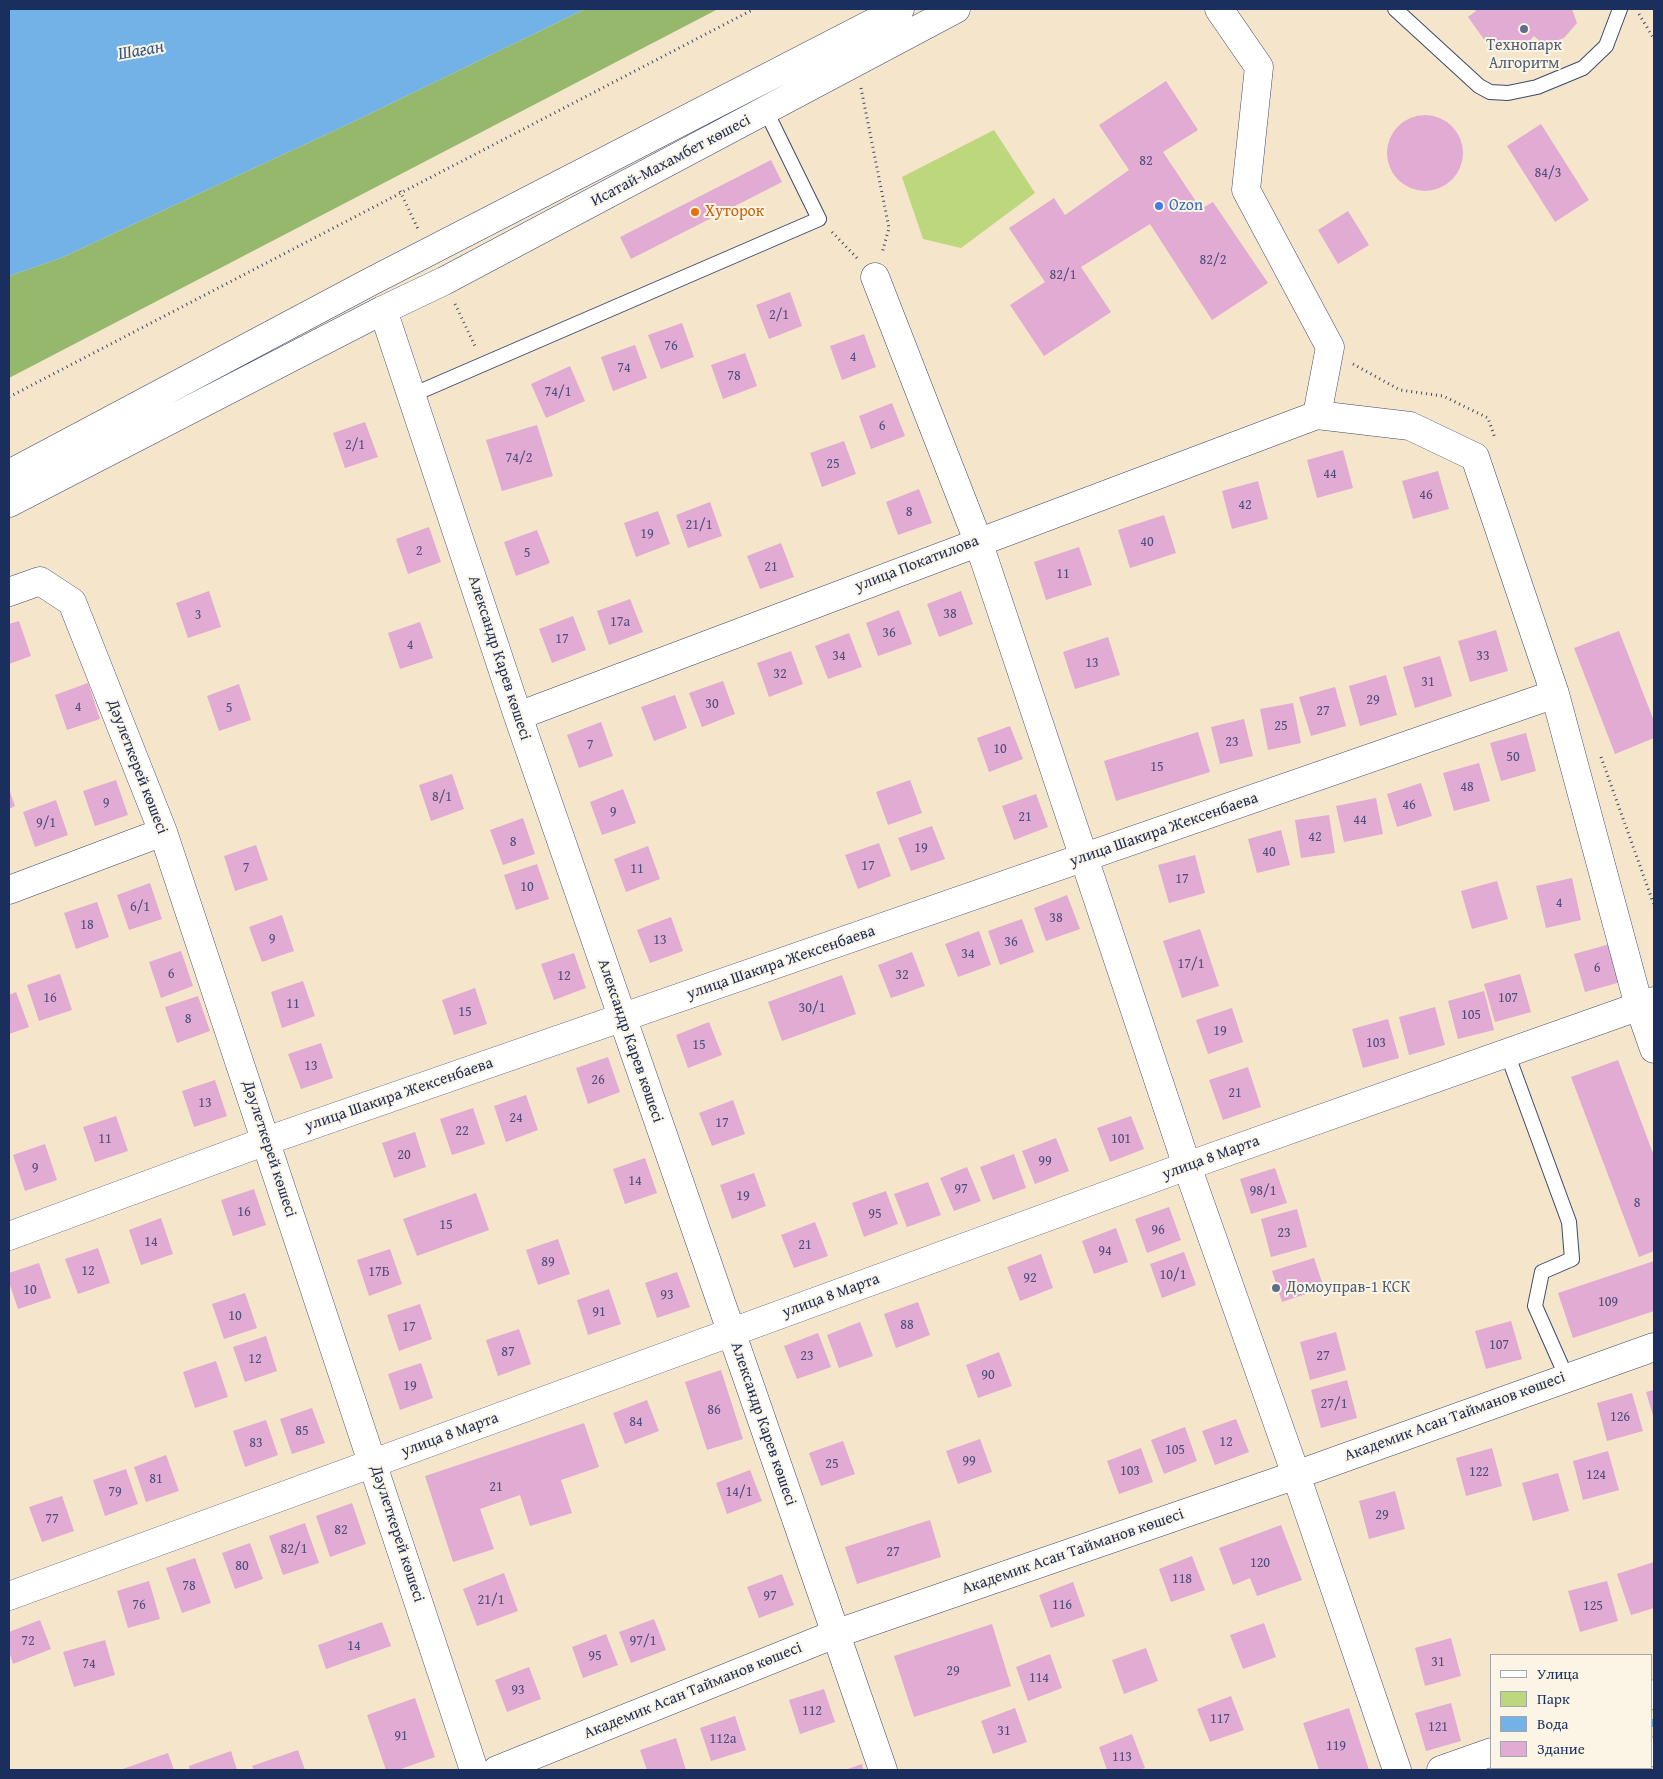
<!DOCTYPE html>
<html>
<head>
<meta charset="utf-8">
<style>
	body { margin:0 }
	#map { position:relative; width:1663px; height:1779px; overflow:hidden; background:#f5e5ca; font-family:"Gentium Book Plus",serif }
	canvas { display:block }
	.frame { position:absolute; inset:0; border:10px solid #1b2f5e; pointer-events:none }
	.legend { position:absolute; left:1490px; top:1654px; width:162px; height:115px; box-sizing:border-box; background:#fcf5e5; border:1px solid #a2a6af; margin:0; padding:6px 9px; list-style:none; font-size:15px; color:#1b2f5e }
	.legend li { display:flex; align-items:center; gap:10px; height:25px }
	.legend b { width:25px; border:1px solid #a2a6af }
</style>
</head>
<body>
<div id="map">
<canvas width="1663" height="1779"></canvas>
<div class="frame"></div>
<ul class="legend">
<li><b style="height:6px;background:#fff"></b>Улица</li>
<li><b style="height:14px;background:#bdd77c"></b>Парк</li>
<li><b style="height:14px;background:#72b2e6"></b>Вода</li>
<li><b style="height:14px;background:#e1abd3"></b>Здание</li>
</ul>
</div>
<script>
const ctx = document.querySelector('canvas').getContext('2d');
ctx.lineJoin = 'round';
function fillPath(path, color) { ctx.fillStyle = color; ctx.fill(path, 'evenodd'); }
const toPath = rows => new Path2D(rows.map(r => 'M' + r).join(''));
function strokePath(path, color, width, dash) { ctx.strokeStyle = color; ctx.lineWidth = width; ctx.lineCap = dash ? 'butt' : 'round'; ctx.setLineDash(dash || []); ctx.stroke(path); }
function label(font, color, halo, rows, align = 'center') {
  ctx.font = font + ' "Gentium Book Plus",serif'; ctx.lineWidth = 4; ctx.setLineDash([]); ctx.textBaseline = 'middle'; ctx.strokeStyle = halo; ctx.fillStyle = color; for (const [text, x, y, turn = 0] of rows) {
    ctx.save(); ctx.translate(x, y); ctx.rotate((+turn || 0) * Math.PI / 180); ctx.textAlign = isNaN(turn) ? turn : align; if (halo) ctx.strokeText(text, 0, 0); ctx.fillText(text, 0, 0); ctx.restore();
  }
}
const green = toPath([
	[994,130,1035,193,961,248,923,239,902,177]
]);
const forest = toPath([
	[585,9,718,9,9,378,9,276,61,258,357,120]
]);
const water = toPath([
	[9,9,585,9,357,120,61,258,9,276]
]);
const stream = toPath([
	[1652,1723,1654,1723],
	[1520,1770,1527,1768]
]);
const building = toPath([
	[1475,9,1572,9,1577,23,1564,38,1544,45,1534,36,1524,47,1505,43,1493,52,1468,17,1476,11],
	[1166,81,1198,130,1163,152,1201,209,1213,202,1268,283,1212,320,1150,224,1081,267,1111,312,1044,356,1010,305,1045,282,1009,228,1054,198,1065,215,1129,170,1099,125],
	'1387 153a38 38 0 1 1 76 0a38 38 0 1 1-76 0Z',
	[1541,124,1589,200,1555,222,1507,146],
	[771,160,782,182,631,259,620,237],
	[1348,211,1369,245,1338,264,1318,230],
	[790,292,802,326,769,339,756,305],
	[682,323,694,357,661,369,648,335],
	[864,334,876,367,842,380,830,346],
	[635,345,647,378,613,391,601,357],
	[745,353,757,386,723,399,711,365],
	[570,366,585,401,546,418,531,384],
	[892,403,905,436,871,449,859,416],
	[365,422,378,457,345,468,333,433],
	[537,425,553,476,502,491,486,440],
	[844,441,856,474,822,487,810,453],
	[1343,450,1353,488,1317,498,1307,460],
	[1438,471,1449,509,1413,519,1402,481],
	[1258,481,1268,519,1232,529,1222,491],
	[919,489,932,523,898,535,886,502],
	[710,502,722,536,688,548,676,515],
	[658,511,670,544,636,557,624,523],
	[1164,515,1176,553,1130,568,1118,530],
	[429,527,441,562,408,574,396,539],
	[537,530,550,563,516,576,504,542],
	[781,543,794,577,760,589,747,556],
	[1079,547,1092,585,1046,600,1034,562],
	[209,591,221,627,188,638,176,603],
	[961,591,973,624,939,637,927,604],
	[630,599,643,632,609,645,597,611],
	[899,610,912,644,878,656,866,623],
	[573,616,586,650,552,663,539,629],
	[19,621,31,656,9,664,9,624],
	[420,622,433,658,400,669,388,633],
	[1496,630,1508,671,1470,682,1458,641],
	[1619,631,1654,721,1654,738,1615,754,1574,648],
	[849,633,862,667,828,679,815,646],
	[1108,637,1120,675,1075,689,1063,652],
	[791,651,803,684,769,697,757,663],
	[1440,656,1452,696,1415,708,1403,667],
	[1386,675,1397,715,1360,726,1349,686],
	[723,681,735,714,702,727,689,693],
	[88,683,100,719,67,730,55,695],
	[239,684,251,720,219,731,207,696],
	[1335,687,1346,726,1311,736,1299,697],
	[675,695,687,728,654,741,641,707],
	[1293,703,1301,743,1268,750,1260,709],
	[1244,719,1253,756,1220,764,1211,727],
	[601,722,613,756,579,768,567,735],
	[1010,726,1023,759,989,772,977,738],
	[1198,732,1210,772,1116,801,1104,761],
	[1526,733,1536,771,1501,781,1490,743],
	[1479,763,1490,801,1454,811,1443,773],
	[452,774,464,809,431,821,419,785],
	[116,780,128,815,95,826,83,791],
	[910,780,922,813,888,825,876,792],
	[1421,783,1432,816,1397,827,1387,794],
	[9,789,15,806,9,809],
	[623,789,636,823,602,835,590,802],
	[1036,794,1048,827,1014,840,1002,806],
	[1376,798,1383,834,1344,842,1336,806],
	[56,800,68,835,35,847,23,812],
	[1329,815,1335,853,1301,858,1295,820],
	[523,818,535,854,503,865,490,830],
	[932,826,945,859,911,871,898,838],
	[1281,830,1290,865,1257,873,1248,839],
	[879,843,891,876,858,889,845,855],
	[256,845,268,880,235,891,224,856],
	[648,846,660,879,626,892,614,859],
	[1195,855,1205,893,1169,903,1158,865],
	[537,864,549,899,516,910,504,875],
	[1572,878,1581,920,1546,928,1536,886],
	[1497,881,1508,919,1472,929,1461,891],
	[150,883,162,919,129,930,117,895],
	[1067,895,1080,929,1046,941,1034,908],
	[97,902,109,937,76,949,64,913],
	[282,915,294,951,262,962,249,927],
	[671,917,683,951,650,963,637,930],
	[1022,919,1034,952,1000,965,988,931],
	[1200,929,1219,986,1182,998,1163,941],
	[979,931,991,965,958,977,945,944],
	[1610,944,1621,982,1585,992,1574,954],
	[181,951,193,986,161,998,149,962],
	[912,952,925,986,891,998,878,965],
	[574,953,586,988,554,1000,541,964],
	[60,974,72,1010,39,1021,27,985],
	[1520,974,1531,1012,1495,1022,1484,984],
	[842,975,856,1014,782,1041,768,1002],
	[303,981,315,1016,282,1028,271,992],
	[475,988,487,1024,454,1035,442,1000],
	[1484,991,1494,1030,1458,1039,1448,1001],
	[16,992,29,1027,9,1034,9,995],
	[198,996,210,1031,177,1043,165,1007],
	[1435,1007,1445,1045,1409,1055,1399,1017],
	[1232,1008,1243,1042,1208,1054,1196,1020],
	[1388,1019,1399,1058,1363,1068,1352,1029],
	[709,1022,722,1055,688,1068,676,1035],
	[321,1043,333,1078,301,1089,288,1054],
	[608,1057,620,1092,588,1104,576,1068],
	[1618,1060,1654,1156,1654,1251,1639,1257,1571,1077],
	[1248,1067,1261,1107,1223,1120,1209,1080],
	[215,1080,227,1116,194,1127,182,1091],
	[526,1095,538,1130,506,1142,494,1106],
	[733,1100,745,1134,712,1146,699,1113],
	[473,1108,485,1144,452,1155,440,1119],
	[116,1116,128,1151,95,1162,83,1127],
	[1131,1116,1144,1149,1110,1162,1097,1128],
	[415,1132,426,1167,394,1178,382,1143],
	[1056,1138,1069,1171,1035,1184,1022,1151],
	[45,1144,57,1180,25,1191,13,1155],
	[1014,1154,1026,1188,993,1200,980,1167],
	[645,1158,657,1193,625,1204,613,1169],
	[967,1167,981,1201,954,1211,940,1178],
	[1275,1168,1287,1203,1251,1214,1240,1179],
	[754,1173,766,1206,732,1219,720,1185],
	[928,1182,941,1215,907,1227,894,1194],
	[254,1189,266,1225,233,1236,221,1200],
	[886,1191,898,1224,864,1237,852,1203],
	[476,1193,489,1230,417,1256,403,1219],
	[1169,1207,1181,1240,1147,1253,1135,1219],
	[1297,1209,1307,1247,1271,1257,1261,1219],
	[161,1218,173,1254,141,1265,129,1230],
	[815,1222,828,1256,794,1268,781,1235],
	[1116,1228,1128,1262,1094,1274,1082,1241],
	[558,1239,570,1274,538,1285,526,1250],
	[98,1248,110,1283,78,1294,65,1259],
	[390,1249,402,1284,369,1296,357,1260],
	[1184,1252,1196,1285,1162,1298,1150,1264],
	[1041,1254,1053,1288,1020,1301,1007,1267],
	[1314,1258,1324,1288,1282,1302,1272,1271],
	[1654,1261,1654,1311,1573,1338,1558,1293],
	[39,1263,51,1298,18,1309,9,1282,9,1273],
	[677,1272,690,1307,657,1318,645,1283],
	[609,1289,621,1324,588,1335,577,1300],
	[245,1293,257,1328,224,1339,212,1304],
	[918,1302,930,1335,896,1348,884,1314],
	[420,1304,432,1339,399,1351,387,1315],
	[1511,1321,1522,1359,1486,1369,1475,1331],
	[860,1322,873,1356,839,1368,827,1335],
	[519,1329,531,1364,498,1376,486,1340],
	[1336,1332,1346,1370,1310,1380,1300,1342],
	[818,1333,831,1367,797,1379,784,1346],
	[266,1336,277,1371,245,1382,233,1347],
	[999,1352,1012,1386,978,1398,966,1365],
	[216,1361,228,1397,195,1408,183,1372],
	[421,1363,433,1398,400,1410,388,1374],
	[721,1370,743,1439,707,1450,685,1382],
	[1347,1380,1357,1418,1321,1428,1311,1390],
	[1654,1390,1654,1419,1646,1392],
	[1632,1393,1643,1431,1607,1441,1597,1403],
	[647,1400,659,1431,625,1444,613,1413],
	[312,1408,325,1443,292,1454,280,1419],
	[1236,1419,1249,1452,1215,1465,1202,1431],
	[266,1420,278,1455,245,1467,233,1431],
	[584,1423,599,1467,561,1480,572,1513,530,1526,520,1495,480,1509,494,1549,453,1562,425,1476],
	[1185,1427,1197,1461,1164,1474,1151,1440],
	[980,1439,992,1472,958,1484,946,1451],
	[843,1441,855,1474,821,1486,809,1453],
	[1141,1448,1153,1482,1119,1494,1107,1461],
	[1492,1448,1502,1486,1466,1496,1456,1458],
	[1608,1451,1619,1490,1583,1500,1573,1461],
	[166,1455,179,1491,146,1502,134,1467],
	[126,1469,138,1504,105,1516,93,1480],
	[750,1470,762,1501,727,1514,716,1483],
	[1558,1473,1569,1511,1533,1521,1522,1483],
	[1395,1491,1405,1529,1369,1539,1359,1501],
	[62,1496,74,1531,42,1542,29,1507],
	[352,1503,366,1544,330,1557,316,1516],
	[930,1520,941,1557,857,1584,845,1547],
	[305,1523,319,1563,283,1575,269,1536],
	[1281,1525,1302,1580,1257,1596,1250,1578,1233,1585,1219,1548],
	[250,1543,263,1579,235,1589,222,1553],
	[1192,1556,1205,1590,1171,1602,1159,1569],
	[195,1558,211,1603,182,1613,166,1568],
	[1654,1562,1654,1608,1631,1615,1617,1574],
	[504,1573,518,1611,477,1626,463,1589],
	[782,1574,794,1605,759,1618,747,1587],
	[149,1581,160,1619,128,1628,117,1591],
	[1607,1581,1618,1621,1580,1632,1568,1591],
	[1073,1582,1085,1616,1051,1628,1039,1595],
	[654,1619,666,1650,631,1663,619,1632],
	[40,1620,51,1649,13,1664,9,1651,9,1632],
	[382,1622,391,1646,326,1669,318,1645],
	[1264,1623,1276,1657,1243,1669,1230,1635],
	[992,1624,1011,1686,914,1717,894,1656],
	[606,1634,618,1665,583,1678,572,1647],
	[1451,1638,1461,1676,1425,1686,1415,1648],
	[105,1640,115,1675,74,1687,63,1652],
	[1146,1648,1158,1681,1124,1694,1112,1660],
	[1050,1654,1062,1688,1028,1701,1016,1667],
	[529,1667,541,1699,507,1712,495,1680],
	[824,1689,835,1722,800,1734,789,1700],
	[1231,1696,1244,1730,1210,1742,1197,1709],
	[415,1698,435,1757,398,1770,386,1770,367,1715],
	[1451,1703,1461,1741,1426,1751,1415,1713],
	[1015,1708,1027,1742,993,1754,981,1721],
	[1349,1708,1369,1770,1319,1770,1303,1723],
	[735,1716,746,1750,711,1761,700,1728],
	[1132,1734,1145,1768,1138,1770,1107,1770,1099,1747],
	[676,1738,686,1770,647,1770,640,1750],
	[298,1750,305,1770,254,1770,252,1766],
	[231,1751,237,1770,190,1770,189,1766],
	[168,1753,174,1770,120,1770],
	[862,1764,863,1770,845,1770]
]);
const path = toPath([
	[1639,14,1654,39],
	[861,88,889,228,882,253],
	[400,191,418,229],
	[832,232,857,258],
	[455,304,476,348],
	[1353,364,1400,390,1443,396,1488,418,1495,438],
	[9,397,754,9],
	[1601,757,1654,905]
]);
const lane = toPath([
	[1395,9,1479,86,1490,92,1508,93,1537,87,1583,68,1606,46,1620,9],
	[412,395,819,219,766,111],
	[1507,1053,1569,1222,1572,1259,1542,1272,1535,1306,1566,1376]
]);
const street = toPath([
	[1219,9,1259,67,1246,190,1330,347,1317,415],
	[875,277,978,541,1187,1166,1296,1475,1397,1770],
	[383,310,518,716,883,1770],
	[9,592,40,581,72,602,163,832,474,1770],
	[518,716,1317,415,1410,426,1475,457,1555,694,1639,1006,1654,1049],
	[9,890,163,832],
	[9,1236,266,1141,1555,694],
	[9,1596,1187,1166,1654,1001],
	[1652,1695,1654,1694],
	[1652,1752,1654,1751],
	[497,1770,835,1634,1296,1475,1654,1347],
	[1441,1770,1492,1752],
	[1601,1770,1608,1768]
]);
const primary = toPath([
	[9,474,370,282,900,9],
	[9,503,383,310,444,281,956,9]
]);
const markers = [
	[1524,29,5,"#5c6f8a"],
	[1159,206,5,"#3f7fe0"],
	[695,212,5,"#e8710a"],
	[1276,1288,5,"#5c6f8a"]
];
const numberNames = [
	["82",1146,161],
	["84/3",1548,173],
	["82/2",1213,260],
	["82/1",1063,275],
	["2/1",779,315],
	["76",671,346],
	["4",853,357],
	["74",624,368],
	["78",734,376],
	["74/1",558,392],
	["6",882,426],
	["2/1",355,445],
	["74/2",519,458],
	["25",833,464],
	["44",1330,474],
	["46",1426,495],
	["42",1245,505],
	["8",909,512],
	["21/1",699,525],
	["19",647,534],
	["40",1147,542],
	["2",419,551],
	["5",527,553],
	["21",771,567],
	["11",1063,574],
	["38",950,614],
	["3",198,615],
	["17а",620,622],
	["36",889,633],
	["17",562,639],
	["4",410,645],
	["34",839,656],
	["33",1483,656],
	["13",1092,663],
	["32",780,674],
	["31",1428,682],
	["29",1373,700],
	["30",712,704],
	["4",78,707],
	["5",229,708],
	["27",1323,711],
	["25",1281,726],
	["23",1232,742],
	["7",590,745],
	["10",1000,749],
	["50",1513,757],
	["15",1157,767],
	["48",1467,787],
	["8/1",442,797],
	["9",106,803],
	["46",1409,805],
	["9",613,812],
	["21",1025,817],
	["44",1360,820],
	["9/1",46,823],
	["42",1315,837],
	["8",513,842],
	["19",921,848],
	["40",1269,852],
	["17",868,866],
	["7",246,868],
	["11",637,869],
	["17",1182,879],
	["10",527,887],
	["4",1559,903],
	["6/1",140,907],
	["38",1056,918],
	["18",87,925],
	["9",272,939],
	["13",660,940],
	["36",1011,942],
	["34",968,954],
	["17/1",1191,964],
	["6",1597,968],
	["6",171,974],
	["32",902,975],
	["12",564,976],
	["16",50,998],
	["107",1508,998],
	["11",293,1004],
	["30/1",812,1008],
	["15",465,1012],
	["105",1471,1015],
	["8",188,1019],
	["19",1220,1031],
	["103",1376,1043],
	["15",699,1045],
	["13",311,1066],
	["26",598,1080],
	["21",1235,1093],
	["13",205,1103],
	["24",516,1118],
	["17",722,1123],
	["22",462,1131],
	["11",105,1139],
	["101",1121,1139],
	["20",404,1155],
	["99",1045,1161],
	["9",35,1168],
	["14",635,1181],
	["97",961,1189],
	["98/1",1263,1191],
	["19",743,1196],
	["8",1637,1203],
	["16",244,1212],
	["95",875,1214],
	["15",446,1225],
	["96",1158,1230],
	["23",1284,1233],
	["14",151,1242],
	["21",805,1245],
	["94",1105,1251],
	["89",548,1262],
	["12",88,1271],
	["17Б",379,1272],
	["10/1",1173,1275],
	["92",1030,1278],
	["10",30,1290],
	["93",667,1295],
	["109",1608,1302],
	["91",599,1312],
	["10",235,1316],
	["88",907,1325],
	["17",409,1327],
	["107",1499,1345],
	["87",508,1352],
	["23",807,1356],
	["27",1323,1356],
	["12",255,1359],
	["90",988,1375],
	["19",410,1386],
	["27/1",1334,1404],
	["86",714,1410],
	["126",1620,1417],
	["84",636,1422],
	["85",302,1431],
	["12",1226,1442],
	["83",256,1443],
	["105",1175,1450],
	["99",969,1461],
	["25",832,1464],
	["103",1130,1471],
	["122",1479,1472],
	["124",1596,1475],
	["81",156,1479],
	["21",496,1487],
	["79",115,1492],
	["14/1",739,1492],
	["29",1382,1515],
	["77",52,1519],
	["82",341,1530],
	["82/1",294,1549],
	["27",893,1552],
	["120",1260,1563],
	["80",242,1566],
	["118",1182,1579],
	["78",189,1586],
	["97",770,1596],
	["21/1",491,1600],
	["76",139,1605],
	["116",1062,1605],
	["125",1593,1606],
	["72",28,1641],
	["97/1",643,1641],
	["14",354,1646],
	["95",595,1656],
	["31",1438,1662],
	["74",89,1664],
	["29",953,1671],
	["114",1039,1678],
	["93",518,1690],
	["112",812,1711],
	["117",1220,1719],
	["121",1438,1727],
	["31",1004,1731],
	["91",401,1736],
	["112а",723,1739],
	["119",1336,1746],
	["113",1122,1757]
];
const serviceNames = [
	["Технопарк",1524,46],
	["Алгоритм",1524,64],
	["Домоуправ-1 КСК",1286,1288,"left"]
];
const streetNames = [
	["Исатай-Махамбет көшесі",671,161,-28],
	["улица Покатилова",917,564,-21],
	["Александр Карев көшесі",499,658,72],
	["Дәулеткерей көшесі",137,767,69],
	["улица Шакира Жексенбаева",1164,830,-19],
	["улица Шакира Жексенбаева",781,963,-19],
	["Александр Карев көшесі",630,1041,71],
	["улица Шакира Жексенбаева",399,1095,-19],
	["Дәулеткерей көшесі",269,1149,72],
	["улица 8 Марта",1211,1158,-20],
	["улица 8 Марта",831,1296,-20],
	["Академик Асан Тайманов көшесі",1455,1417,-20],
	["Александр Карев көшесі",763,1424,71],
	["улица 8 Марта",450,1435,-20],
	["Дәулеткерей көшесі",397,1534,72],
	["Академик Асан Тайманов көшесі",1073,1552,-19],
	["Академик Асан Тайманов көшесі",693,1691,-22]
];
const shopNames = [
	["Ozon",1169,206]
];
const foodNames = [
	["Хуторок",705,212]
];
const waterNames = [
	["Шаған",141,51,-10]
];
fillPath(green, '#bdd77c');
fillPath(forest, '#96b86c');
fillPath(water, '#72b2e6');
strokePath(stream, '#72b2e6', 8);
fillPath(building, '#e1abd3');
strokePath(lane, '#3c4a6e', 16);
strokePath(street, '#3c4a6e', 29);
strokePath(primary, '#3c4a6e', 29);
strokePath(path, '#3c4a6e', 3, [1, 4]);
strokePath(lane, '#fff', 14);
strokePath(street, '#fff', 28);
strokePath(primary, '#fff', 28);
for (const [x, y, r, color] of markers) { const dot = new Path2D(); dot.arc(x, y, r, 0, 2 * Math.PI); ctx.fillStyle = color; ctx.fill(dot); strokePath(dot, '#fcf5e5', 2); }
label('14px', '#4c4e7b', null, numberNames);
label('16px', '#4e5e75', '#fcf5e5', serviceNames);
label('16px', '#1b2f5e', '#fcf5e5', streetNames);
label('16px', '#366cbe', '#fcf5e5', shopNames, 'left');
label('16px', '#c56008', '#fcf5e5', foodNames, 'left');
label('italic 18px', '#355687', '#fcf5e5', waterNames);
</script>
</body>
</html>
